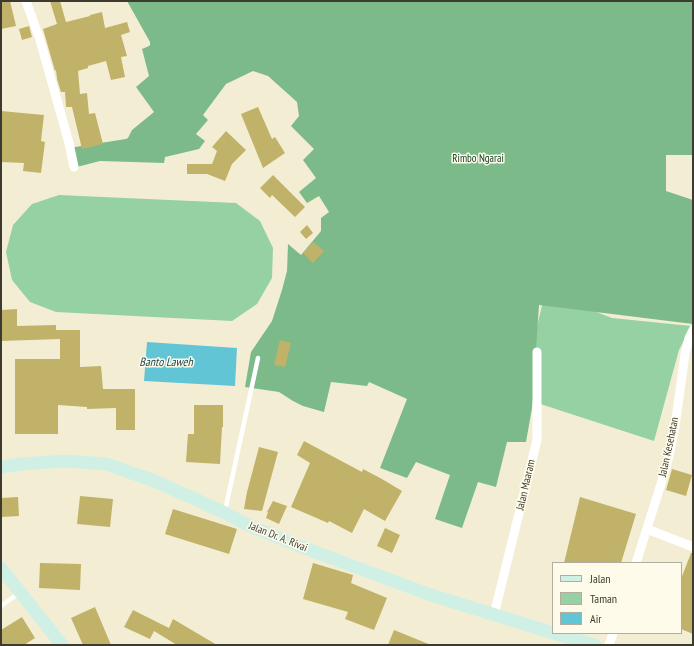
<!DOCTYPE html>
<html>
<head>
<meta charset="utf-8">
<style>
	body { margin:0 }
	#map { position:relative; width:694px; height:646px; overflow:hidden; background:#f3eed3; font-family:"PT Sans Narrow",sans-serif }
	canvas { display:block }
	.frame { position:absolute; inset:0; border:2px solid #3d3b30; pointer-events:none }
	.legend { position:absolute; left:552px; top:562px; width:130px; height:72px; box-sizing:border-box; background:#fefbeb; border:1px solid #b1aea0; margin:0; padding:5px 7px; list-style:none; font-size:12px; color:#3d3b30 }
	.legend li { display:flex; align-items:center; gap:8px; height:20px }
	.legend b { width:20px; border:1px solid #b1aea0 }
</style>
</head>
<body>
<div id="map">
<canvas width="694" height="646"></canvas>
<div class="frame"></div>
<ul class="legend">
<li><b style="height:5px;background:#d0f0e6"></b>Jalan</li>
<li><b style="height:11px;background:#95d1a2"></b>Taman</li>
<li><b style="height:11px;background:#62c5d6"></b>Air</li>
</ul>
</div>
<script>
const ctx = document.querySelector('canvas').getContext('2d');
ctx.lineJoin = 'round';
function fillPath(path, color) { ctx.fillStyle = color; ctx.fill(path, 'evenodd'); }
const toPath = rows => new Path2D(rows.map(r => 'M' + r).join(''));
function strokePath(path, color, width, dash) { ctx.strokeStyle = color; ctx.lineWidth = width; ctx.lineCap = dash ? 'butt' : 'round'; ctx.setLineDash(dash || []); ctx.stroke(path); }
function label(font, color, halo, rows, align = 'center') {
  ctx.font = font + ' "PT Sans Narrow",sans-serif'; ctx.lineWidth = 3; ctx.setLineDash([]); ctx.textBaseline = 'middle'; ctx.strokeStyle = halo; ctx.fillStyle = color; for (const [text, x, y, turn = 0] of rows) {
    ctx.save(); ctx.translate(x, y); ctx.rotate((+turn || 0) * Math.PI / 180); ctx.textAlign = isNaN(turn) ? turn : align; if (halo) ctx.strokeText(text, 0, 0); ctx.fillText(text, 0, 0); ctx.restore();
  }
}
const green = toPath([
	[59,195,236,203,260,221,273,248,272,278,257,304,232,321,56,312,30,302,12,280,6,252,13,225,32,204],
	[544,297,565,300,612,318,691,326,679,350,654,441,525,399,536,331]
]);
const forest = toPath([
	[127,1,693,1,693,155,666,155,666,191,693,200,693,324,539,305,532,408,526,442,507,442,496,487,478,482,462,528,435,519,450,475,416,462,407,478,380,468,407,399,369,382,367,386,331,382,324,412,303,406,293,401,279,392,245,387,251,352,272,321,282,290,287,271,288,244,301,255,321,231,321,218,329,212,319,196,307,203,299,192,316,178,303,160,314,149,291,126,299,116,297,102,268,76,253,71,226,84,203,115,208,120,196,134,205,141,199,149,165,157,164,163,100,161,73,168,69,148,126,139,128,138,132,130,154,112,136,87,149,76,142,49,149,46,150,45,150,42]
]);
const water = toPath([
	[147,342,237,348,235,386,144,381]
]);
const building = toPath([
	[7,1,10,1,16,26,1,29,1,2],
	[50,1,60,1,66,22,90,16,90,15,102,12,105,28,127,22,130,32,121,35,127,56,121,57,125,77,111,80,106,61,88,66,88,68,78,71,80,94,87,93,89,114,95,113,103,144,82,149,72,107,66,107,65,92,61,92,57,79,56,70,55,71,43,29,57,24],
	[29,26,32,37,22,40,19,29],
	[258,107,272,139,275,137,285,153,263,168,241,114],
	[1,111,44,115,41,141,45,142,41,173,23,171,24,163,1,162,2,131,1,131],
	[226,131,246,150,232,164,225,181,207,174,187,174,187,164,212,164,217,151,212,147],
	[273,175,305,207,295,217,272,195,270,198,260,188],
	[307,225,313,233,306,239,300,232],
	[313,242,324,251,313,263,303,253],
	[17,309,17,326,56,325,56,330,80,330,80,367,101,366,103,389,135,389,135,430,116,430,116,408,87,409,87,407,58,405,58,434,15,434,15,359,60,359,60,339,1,341,1,310],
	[280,340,291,343,285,367,274,365],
	[194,405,223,405,223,427,222,427,220,464,186,462,188,434,194,434],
	[304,441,362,472,363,469,382,479,402,491,385,521,364,509,352,533,329,521,328,523,291,507,310,463,297,455],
	[259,447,278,452,262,511,244,509,247,492],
	[672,469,692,475,686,496,666,490],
	[80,496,113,499,110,527,77,524],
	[18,497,19,516,1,517,1,498],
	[580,497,636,514,621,563,564,563],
	[273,501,287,506,279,524,266,518,268,512,267,512],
	[173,509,237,529,229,554,165,534],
	[385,528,400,535,392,553,377,546],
	[691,553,693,553,693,634,681,629,681,579],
	[40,563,81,564,80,590,39,588],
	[313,563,353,575,351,583,387,598,374,630,345,619,348,612,303,599],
	[95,607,111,645,83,645,71,618],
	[133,610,169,628,173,619,217,645,177,645,154,631,150,639,124,627],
	[22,617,35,638,24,645,1,645,1,630],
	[394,630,431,645,388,645]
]);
const service = toPath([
	[225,511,258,358],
	[1,606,19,593]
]);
const minor = toPath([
	[26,1,40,40,69,143,74,167],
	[647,529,693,547],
	[636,563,661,484,669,456,675,426,685,354,689,338,693,330],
	[494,615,537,440,537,352],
	[609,645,613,633]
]);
const secondary = toPath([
	[1,467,21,464,65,461,106,464,152,480,186,495,225,513,250,526,299,546,431,595,553,633],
	[1,568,62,645],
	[553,633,595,645]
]);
const parkNames = [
	["Rimbo Ngarai",478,159]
];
const streetNames = [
	["Jalan Kesehatan",669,447,-78],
	["Jalan Maaram",526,485,-77],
	["Jalan Dr. A. Rivai",278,537,22]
];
const waterNames = [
	["Banto Laweh",166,363]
];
fillPath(green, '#95d1a2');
fillPath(forest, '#7cba8a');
fillPath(water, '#62c5d6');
fillPath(building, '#c0b268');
strokePath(service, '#fff', 4.5);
strokePath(minor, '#fff', 9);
strokePath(secondary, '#d0f0e6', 13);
label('11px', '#114020', '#fefbeb', parkNames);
label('11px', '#3d3b30', '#fefbeb', streetNames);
label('italic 12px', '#224e56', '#fefbeb', waterNames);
</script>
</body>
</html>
